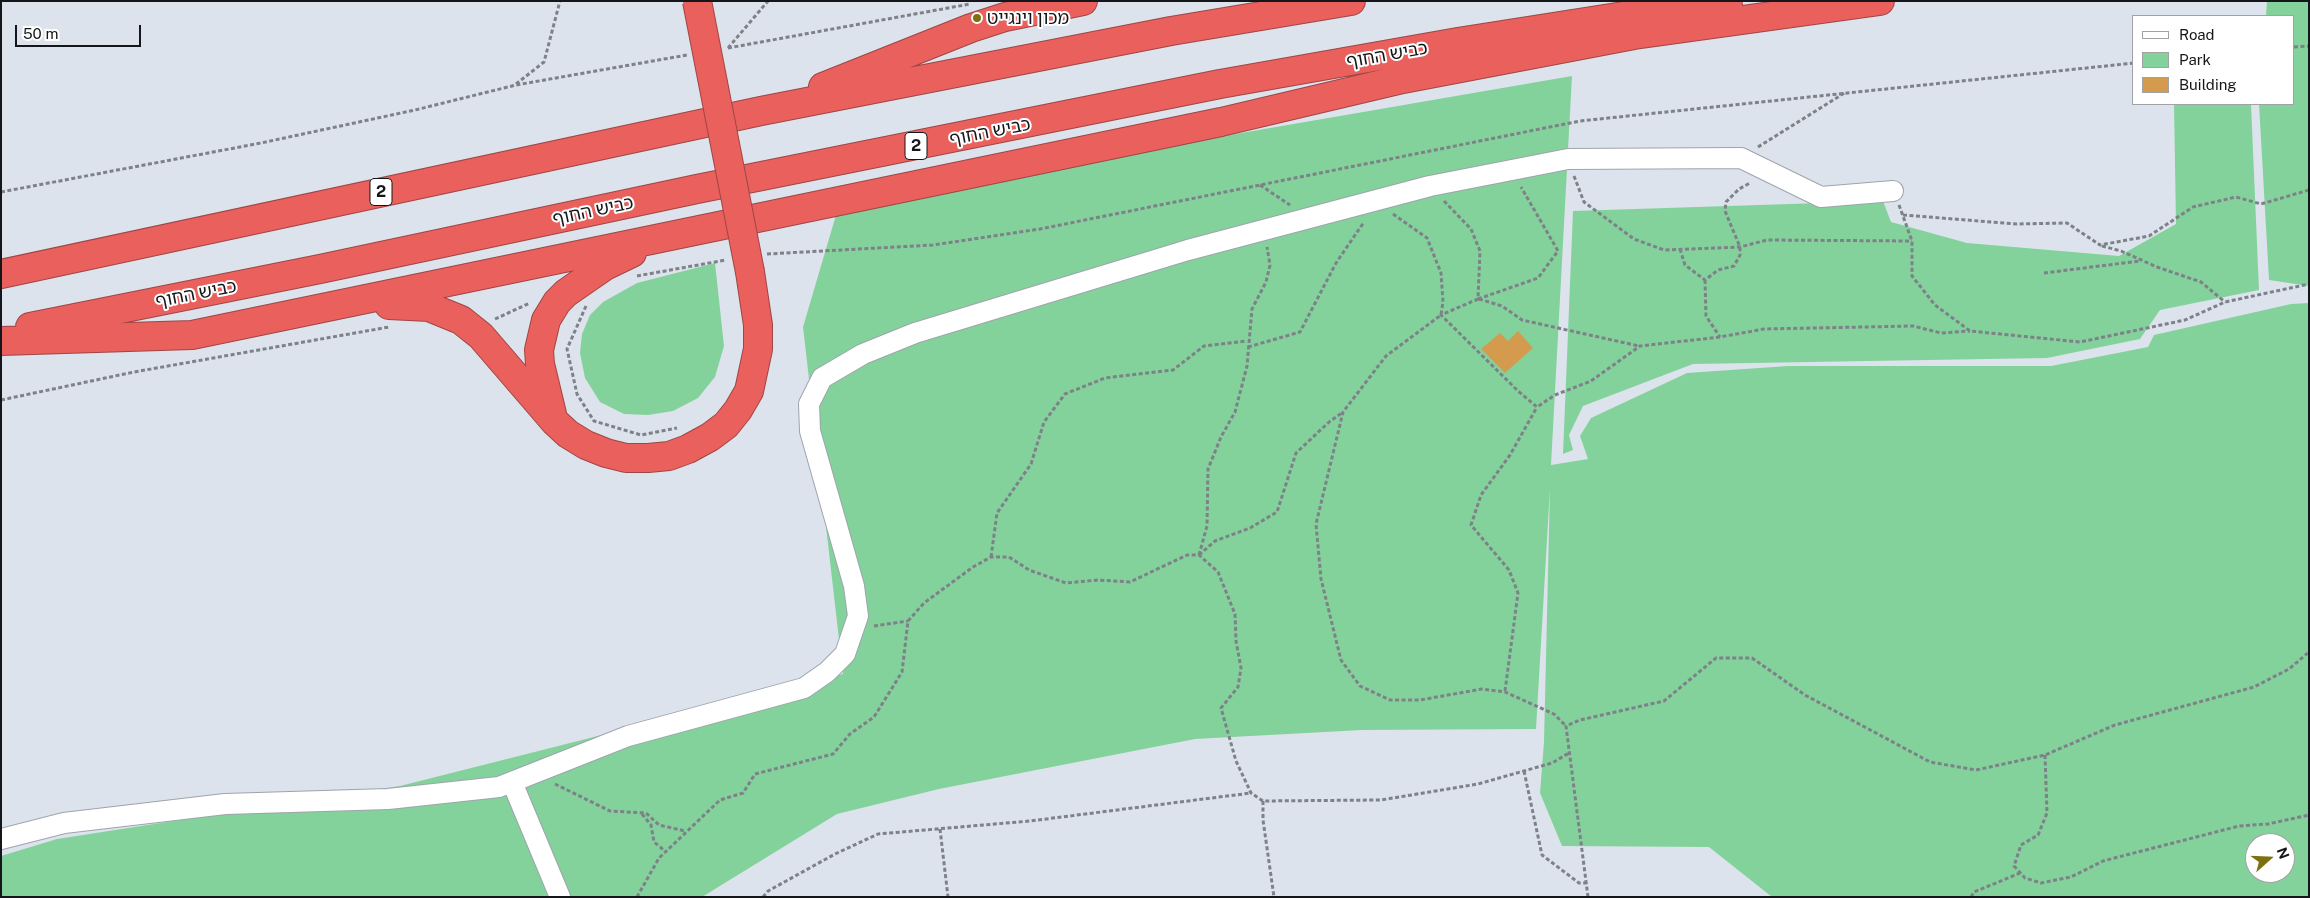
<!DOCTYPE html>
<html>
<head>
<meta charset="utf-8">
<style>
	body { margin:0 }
	#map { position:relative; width:2310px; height:898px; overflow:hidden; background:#dde3ec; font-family:"Public Sans",sans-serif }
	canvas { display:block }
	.frame { position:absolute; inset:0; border:2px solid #141619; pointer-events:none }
	.legend { position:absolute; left:2132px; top:15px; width:162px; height:90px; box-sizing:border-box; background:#fff; border:1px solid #a1a2a3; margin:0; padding:6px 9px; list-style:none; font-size:15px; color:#141619 }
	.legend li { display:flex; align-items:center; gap:10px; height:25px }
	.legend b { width:25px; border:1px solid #a1a2a3 }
	.north { position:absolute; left:2245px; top:833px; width:50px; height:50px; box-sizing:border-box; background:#fff; border:1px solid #a1a2a3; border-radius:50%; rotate:70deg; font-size:14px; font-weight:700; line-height:20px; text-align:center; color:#141619 }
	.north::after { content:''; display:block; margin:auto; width:18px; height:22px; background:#7d700e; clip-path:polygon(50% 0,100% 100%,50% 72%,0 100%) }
	.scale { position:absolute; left:15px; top:25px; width:126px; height:22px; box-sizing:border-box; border:2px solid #141619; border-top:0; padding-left:6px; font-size:15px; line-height:18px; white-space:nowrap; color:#141619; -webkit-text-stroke:4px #fff; paint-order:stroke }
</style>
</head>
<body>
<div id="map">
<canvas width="2310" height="898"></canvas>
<div class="frame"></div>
<ul class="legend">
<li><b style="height:6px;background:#fff"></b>Road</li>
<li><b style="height:14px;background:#84d29b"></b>Park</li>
<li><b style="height:14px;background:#d49b4f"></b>Building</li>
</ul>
<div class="north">N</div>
<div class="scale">50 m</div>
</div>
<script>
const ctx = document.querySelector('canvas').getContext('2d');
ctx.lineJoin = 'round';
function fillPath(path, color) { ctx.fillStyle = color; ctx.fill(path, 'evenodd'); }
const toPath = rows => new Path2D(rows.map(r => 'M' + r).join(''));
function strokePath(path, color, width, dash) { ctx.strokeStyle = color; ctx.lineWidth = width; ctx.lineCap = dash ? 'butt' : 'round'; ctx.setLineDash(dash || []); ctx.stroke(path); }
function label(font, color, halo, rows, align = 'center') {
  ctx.font = font + ' "Public Sans","Noto Sans Hebrew",sans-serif'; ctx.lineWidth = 4; ctx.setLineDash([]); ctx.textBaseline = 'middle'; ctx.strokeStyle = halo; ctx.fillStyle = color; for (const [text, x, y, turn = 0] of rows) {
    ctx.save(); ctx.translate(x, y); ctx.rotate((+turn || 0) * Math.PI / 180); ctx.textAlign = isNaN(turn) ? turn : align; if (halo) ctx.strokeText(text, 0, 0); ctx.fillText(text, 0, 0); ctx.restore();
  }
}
const green = toPath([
	[2267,1,2309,1,2309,286,2269,280,2259,104,2294,104,2294,16,2266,16],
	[1572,76,1551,465,1588,459,1580,436,1591,418,1687,373,1788,366,2051,366,2148,347,2154,335,2291,304,2309,303,2309,897,1772,897,1709,847,1562,846,1540,793,1544,742,1550,488,1536,729,1362,730,1195,739,939,789,837,814,702,897,1,897,1,856,57,839,400,786,843,674,803,327,836,215,980,178],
	[2255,843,2285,843,2285,873,2255,873],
	[2174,104,2251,104,2259,290,2160,310,2140,339,2047,358,1693,364,1583,406,1569,435,1573,450,1563,454,1573,211,1883,201,1891,222,1967,243,2119,256,2176,224],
	[715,263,724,346,715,377,698,398,673,411,648,415,624,414,600,402,585,378,580,353,582,334,590,315,603,302,637,283]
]);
const building = toPath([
	[1518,331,1533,348,1505,373,1481,349,1500,333,1508,341]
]);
const path = toPath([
	[2294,47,2309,46],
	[728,48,970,4],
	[728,48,768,1],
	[516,84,544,62,560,1],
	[1758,147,1846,92],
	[1574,176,1584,202,1634,239,1664,250,1740,247,1767,240,1912,241],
	[1260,185,1290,205],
	[1,192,261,143,415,110,516,85,687,55],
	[1444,201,1471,229,1480,251,1478,299,1441,315,1518,391,1537,407,1555,395,1591,381,1640,346,1720,337,1764,329,1913,326,1941,333,1970,331],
	[1899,205,1912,241,1912,276,1935,305,1970,331,2080,342,2185,320,2225,302,2309,284],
	[1393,214,1427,238,1441,273,1443,302,1441,315,1386,356,1343,412,1316,524,1321,579,1341,660,1360,686,1390,700,1420,700,1482,689,1505,692,1554,714,1566,726],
	[1903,215,2017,224,2067,223,2100,245,2149,236,2193,207,2236,197,2261,204,2309,190],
	[2102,246,2121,251,2157,267,2201,282,2225,302],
	[1680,249,1685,265,1705,280,1718,270,1734,266,1740,255,1740,247,1725,211,1726,202,1739,189,1750,183],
	[767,254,933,245,1040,229,1580,121,2134,63],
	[2044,273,2140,261],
	[637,276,726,260],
	[1705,280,1706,316,1720,337],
	[1478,299,1538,278,1558,251,1521,187],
	[1479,299,1502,306,1522,320,1639,346],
	[586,306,567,349,577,394,594,421,641,435,677,428],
	[495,319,530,303],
	[1248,347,1300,332,1336,263,1364,222],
	[1,400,134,372,389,327],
	[1199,555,1207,526,1208,469,1221,437,1235,412,1247,366,1252,309,1266,282,1270,265,1267,247],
	[1199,555,1215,541,1250,528,1277,512,1296,453,1329,422,1343,412],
	[991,557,997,513,1031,464,1044,422,1065,394,1105,378,1173,370,1204,346,1247,341],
	[874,626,908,621],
	[1505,691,1518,593,1509,570,1471,525,1481,495,1510,455,1537,407],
	[2045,755,2047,813,2038,835,2021,845,2014,866,2025,878,2041,883,2071,877,2103,861,2239,826,2268,824,2309,815],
	[1524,771,1542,855,1579,883,1587,883],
	[555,784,610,811,646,813,659,825,685,831],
	[1263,801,1263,820,1274,897],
	[642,814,651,825,654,842,665,851],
	[940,829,948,897],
	[637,897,659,858,720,800,743,793,755,774,833,754,850,734,874,717,902,672,908,621,924,603,973,567,991,557,1009,557,1029,570,1066,583,1098,580,1130,582,1187,555,1199,555,1218,572,1235,614,1236,641,1241,668,1238,687,1221,708,1236,761,1251,793,1263,801,1381,800,1478,784,1552,763,1569,753],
	[763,897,768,891,835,854,878,834,1030,821,1251,793],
	[1588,897,1566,726,1580,720,1664,701,1716,658,1752,658,1805,695,1930,762,1976,770,2045,755,2115,725,2254,687,2289,669,2309,652],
	[1971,897,1974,892,2020,873]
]);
const minor = toPath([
	[512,782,560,897],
	[1,839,64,823,225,804,388,799,499,787,628,736,804,688,827,672,845,654,858,616,854,586,810,431,809,404,822,378,863,354,915,333,1188,250,1430,186,1568,159,1741,158,1821,197,1893,191]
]);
const highway = toPath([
	[823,87,971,28,1005,17,1083,1],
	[1,274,761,111,1171,31,1351,1],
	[389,305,429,307,461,320,481,336,555,422,568,434,586,445,606,453,626,458,648,458,669,456,688,449,710,437,726,425,738,410,749,391,758,349,758,325,750,272],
	[30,327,320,269,697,189,1220,84,1458,42,1675,8,1728,6],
	[1,341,192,335,1221,122,1403,79,1634,35,1880,1],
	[552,414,540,364,539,350,546,320,557,302,566,293,605,266,632,253]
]);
const highwayBridge = toPath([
	[697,1,750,272]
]);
const markers = [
	[977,18,5,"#7d700e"]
];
const shields = [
	[916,146,22],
	[381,192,22]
];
const shieldNames = [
	["2",916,146],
	["2",381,192]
];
const poiNames = [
	["מכון וינגייט",987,18]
];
const streetNames = [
	["כביש החוף",1387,55,-10],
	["כביש החוף",990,132,-11],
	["כביש החוף",593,211,-12],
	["כביש החוף",196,294,-11]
];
fillPath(green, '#84d29b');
fillPath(building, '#d49b4f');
strokePath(minor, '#9ea4ac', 22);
strokePath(highway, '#9e4645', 30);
strokePath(path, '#7d8188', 3, [4, 2.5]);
strokePath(minor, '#fff', 20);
strokePath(highway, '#e9605d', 28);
strokePath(highwayBridge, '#9e4645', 30, []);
strokePath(highwayBridge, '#e9605d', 28);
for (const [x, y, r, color] of markers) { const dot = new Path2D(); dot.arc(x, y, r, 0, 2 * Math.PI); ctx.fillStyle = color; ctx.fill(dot); strokePath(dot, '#fff', 2); }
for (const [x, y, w] of shields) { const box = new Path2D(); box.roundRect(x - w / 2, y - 13.5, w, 27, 4); ctx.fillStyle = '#fff'; ctx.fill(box); strokePath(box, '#141619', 1); }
label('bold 16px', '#141619', null, shieldNames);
label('18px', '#141619', '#fff', poiNames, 'left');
label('18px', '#141619', '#fff', streetNames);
</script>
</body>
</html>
